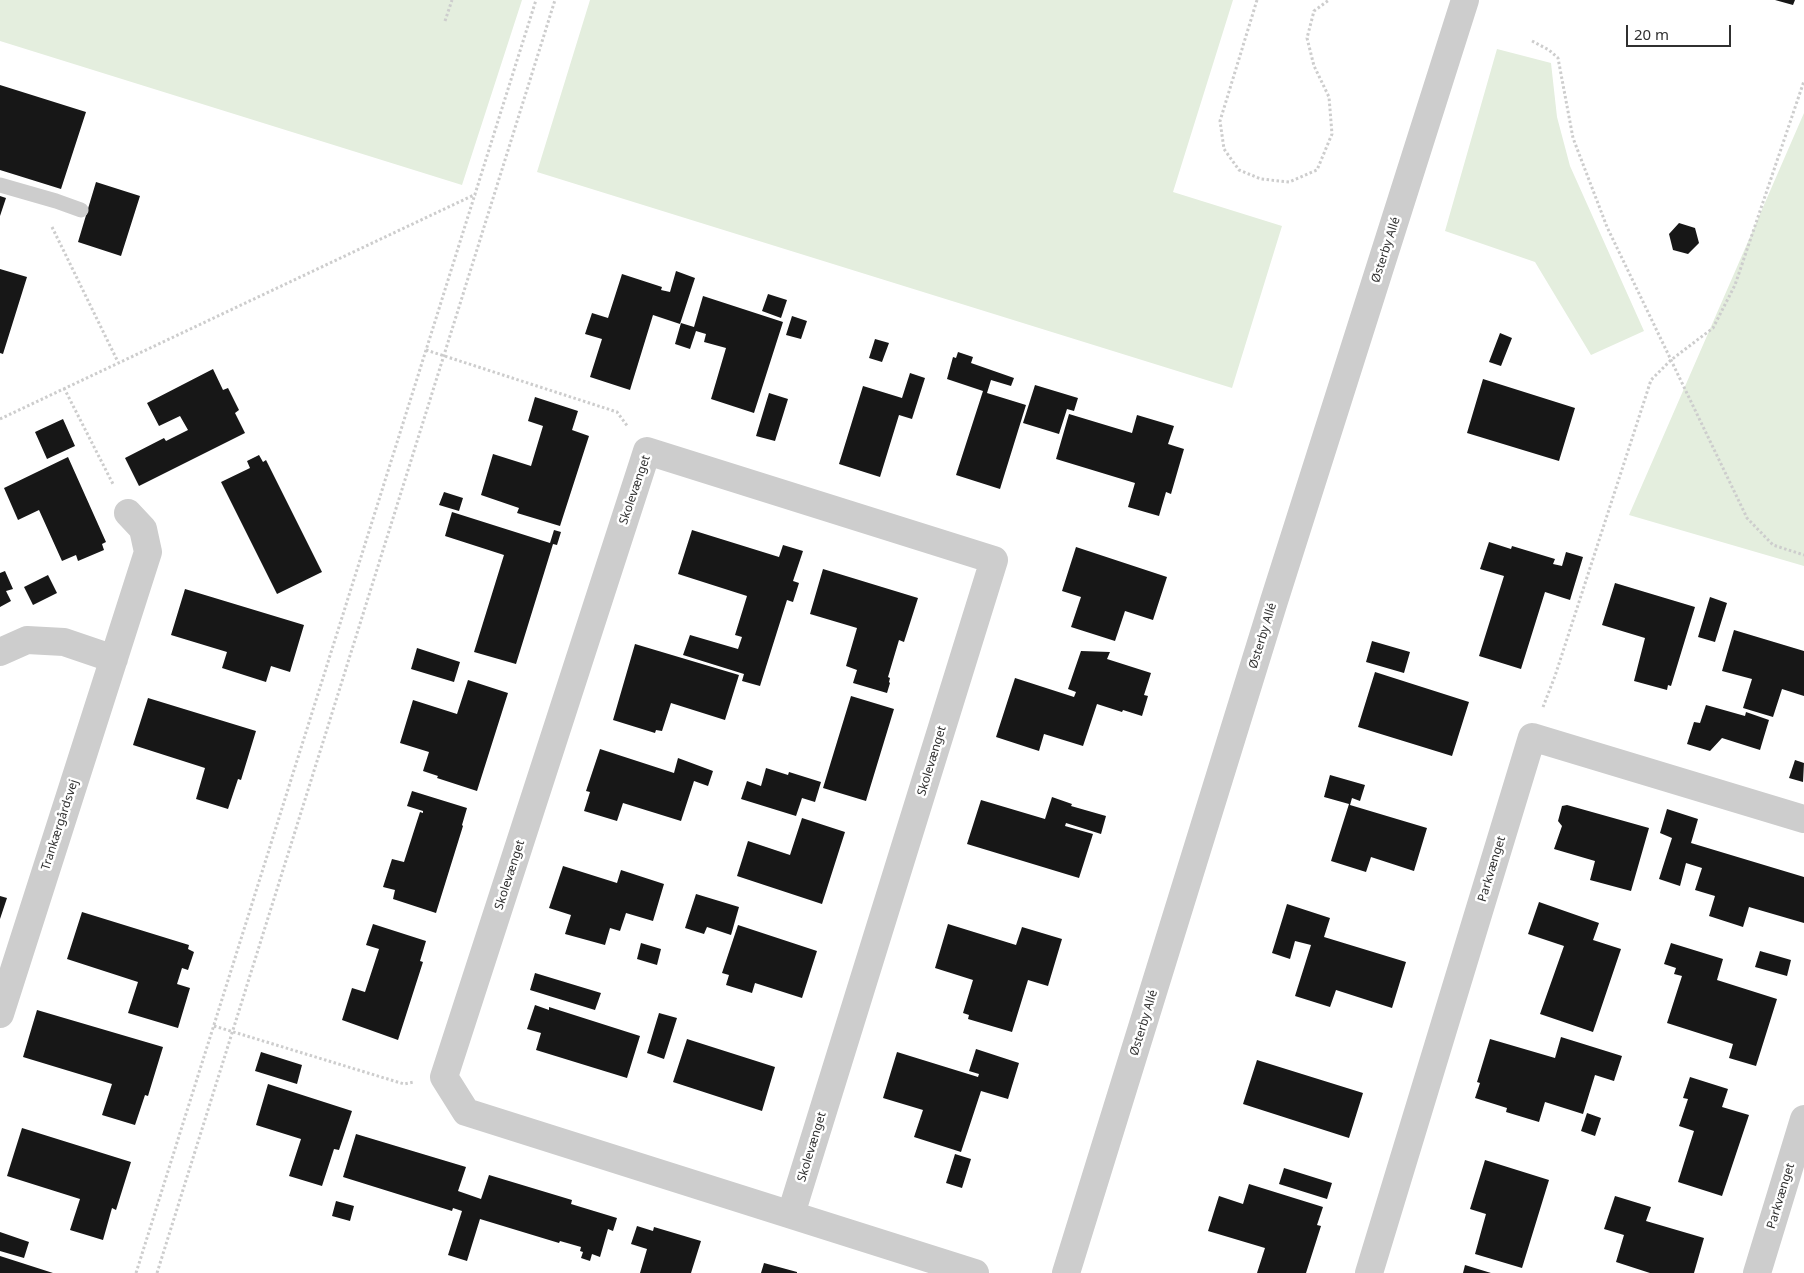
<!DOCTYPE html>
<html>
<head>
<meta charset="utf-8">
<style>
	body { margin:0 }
	#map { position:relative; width:1804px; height:1273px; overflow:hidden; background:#fff; font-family:"Noto Sans",sans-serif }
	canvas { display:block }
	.scale { position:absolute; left:1626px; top:25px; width:105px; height:22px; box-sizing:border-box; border:2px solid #303030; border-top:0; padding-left:6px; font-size:15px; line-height:18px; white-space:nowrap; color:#303030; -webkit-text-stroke:4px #fff; paint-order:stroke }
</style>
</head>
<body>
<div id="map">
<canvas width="1804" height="1273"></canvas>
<div class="scale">20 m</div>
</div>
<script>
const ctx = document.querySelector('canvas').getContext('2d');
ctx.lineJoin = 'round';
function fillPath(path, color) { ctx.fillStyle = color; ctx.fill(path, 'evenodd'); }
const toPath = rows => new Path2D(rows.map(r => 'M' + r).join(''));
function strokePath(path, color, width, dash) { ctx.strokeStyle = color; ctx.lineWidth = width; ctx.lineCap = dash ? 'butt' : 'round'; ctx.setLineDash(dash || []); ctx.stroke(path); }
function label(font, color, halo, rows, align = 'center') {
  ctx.font = font + ' "Noto Sans",sans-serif'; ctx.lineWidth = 5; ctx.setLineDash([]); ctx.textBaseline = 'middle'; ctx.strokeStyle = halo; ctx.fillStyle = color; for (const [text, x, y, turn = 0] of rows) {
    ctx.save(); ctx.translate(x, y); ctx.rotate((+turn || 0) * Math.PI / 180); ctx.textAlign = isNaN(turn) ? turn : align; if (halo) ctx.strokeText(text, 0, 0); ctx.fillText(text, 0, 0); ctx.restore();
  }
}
const green = toPath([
	[0,0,522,0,462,185,0,41],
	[590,0,1233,0,1173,192,1282,226,1232,388,537,172],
	[1497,49,1551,63,1557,117,1570,166,1644,331,1591,355,1535,262,1445,231],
	[1804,113,1804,566,1629,515]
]);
const building = toPath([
	[1775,0,1795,0,1793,5],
	[0,85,86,112,61,189,0,170],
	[96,182,140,196,121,256,78,242],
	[0,196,6,198,0,216],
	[1679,223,1695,228,1699,243,1688,254,1673,250,1669,234],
	[0,269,27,277,3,354,0,353],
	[676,271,695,278,680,324,653,315,630,390,590,377,602,339,585,334,592,313,608,318,622,274,662,287,661,290,670,292],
	[768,294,787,300,781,318,762,311],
	[703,296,783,322,754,413,711,399,726,348,704,342,706,334,696,331,690,349,675,344,681,323,694,327],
	[792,316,807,321,801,339,786,335],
	[1500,333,1512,338,1501,366,1489,362],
	[875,339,889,343,882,362,869,358],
	[958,352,973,357,971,363,1014,378,1011,386,991,380,987,393,1026,405,1000,489,956,475,983,391,947,379,953,357,956,358],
	[213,369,223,390,228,388,239,410,235,413,245,433,139,486,125,458,164,438,166,441,188,430,180,416,159,426,147,403],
	[910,373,925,378,912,419,899,415,880,477,839,464,863,386,902,398],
	[1483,379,1575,408,1559,461,1467,433],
	[1035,385,1078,398,1074,411,1067,409,1059,434,1023,423],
	[769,393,788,399,775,441,756,436],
	[535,397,578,411,572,430,589,436,560,526,517,513,519,508,481,495,493,454,531,466,543,426,528,421],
	[1069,414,1132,433,1137,415,1174,426,1168,444,1184,449,1171,494,1166,492,1159,516,1128,507,1135,483,1056,459],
	[63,419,75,446,47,459,35,432],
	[259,455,263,462,266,460,322,572,277,594,221,482,250,468,247,461],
	[68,457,106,542,102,544,104,550,78,561,76,555,62,561,39,510,18,520,4,488],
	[444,492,463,498,459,511,439,505],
	[452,512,550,543,554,530,561,532,557,545,553,544,516,664,474,652,504,555,445,536],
	[692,530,779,557,783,545,803,551,793,581,799,583,793,602,787,600,760,686,742,681,744,674,683,655,690,635,738,649,742,637,735,635,747,596,678,574],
	[1489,542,1511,549,1512,546,1555,559,1553,564,1562,566,1566,552,1583,557,1570,600,1545,592,1521,669,1479,656,1504,576,1480,569],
	[1076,547,1167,577,1153,620,1125,611,1115,641,1071,627,1081,597,1062,591],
	[823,569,918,598,904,642,899,640,888,677,890,678,889,682,890,683,887,693,853,683,857,670,846,666,857,628,810,614],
	[5,571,13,589,6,591,11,601,0,607,0,573],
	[48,575,57,593,33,605,24,587],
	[1615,583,1695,607,1671,686,1668,685,1667,690,1634,681,1645,638,1602,625],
	[185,589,304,625,290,672,271,666,266,682,222,668,227,652,171,635],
	[1710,597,1727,603,1715,642,1698,637],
	[1734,630,1804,651,1804,696,1782,689,1773,717,1743,708,1752,679,1722,671],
	[1372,641,1410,652,1404,673,1366,662],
	[635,644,739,675,725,720,671,703,662,731,656,730,655,733,613,720],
	[417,648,460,662,454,682,411,669],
	[1081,651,1110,652,1107,659,1151,673,1144,695,1148,696,1142,716,1123,710,1122,712,1097,704,1083,746,1044,734,1039,751,996,737,1015,678,1074,697,1076,692,1068,689],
	[1375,672,1469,702,1452,756,1358,727],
	[468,680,508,693,477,791,437,778,438,776,423,771,429,752,400,743,413,700,457,714],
	[851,696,894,709,866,801,823,788],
	[148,698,256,731,241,780,238,779,228,809,196,799,205,768,133,745],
	[1706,705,1745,716,1746,712,1769,720,1760,750,1722,738,1710,751,1687,744,1694,722,1700,723],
	[600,749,674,773,678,758,713,771,708,786,694,781,681,821,623,803,617,821,584,811,590,792,586,791],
	[1795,760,1804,763,1803,782,1789,778],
	[766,768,788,775,789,772,821,782,815,802,802,798,796,816,741,799,747,781,761,786],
	[1330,775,1365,785,1360,801,1352,798,1350,805,1427,828,1414,871,1371,857,1366,872,1331,861,1349,804,1324,797],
	[412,791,467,808,462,825,463,826,436,913,393,899,395,890,383,887,392,859,404,862,420,812,423,813,423,811,407,806],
	[1052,797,1072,804,1071,806,1106,816,1101,834,1066,823,1065,826,1093,834,1079,878,967,844,981,800,1045,819],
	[1567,805,1649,828,1631,891,1590,880,1595,861,1554,849,1562,826,1558,821,1562,806],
	[1667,809,1698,819,1691,843,1804,877,1804,923,1749,907,1743,927,1709,916,1715,896,1695,890,1702,868,1686,863,1680,886,1659,879,1672,838,1660,833],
	[802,818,845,832,822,904,737,876,748,841,790,855],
	[563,866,617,883,621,870,664,884,653,921,626,913,620,931,610,928,605,945,565,934,571,915,549,908],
	[696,894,739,907,731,935,707,927,704,934,685,928],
	[0,896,7,898,0,919],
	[1539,902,1599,923,1593,940,1621,949,1593,1032,1540,1014,1564,946,1528,934],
	[1287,904,1330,918,1324,937,1406,962,1392,1008,1336,990,1330,1007,1295,996,1311,945,1295,941,1290,959,1272,953],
	[82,912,189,945,188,949,194,952,188,970,182,968,177,984,190,988,178,1028,128,1013,138,982,67,959],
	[373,924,426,941,420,961,423,962,398,1040,342,1020,352,988,365,992,379,949,366,945],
	[948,924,1016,945,1022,927,1062,939,1048,986,1028,980,1012,1032,968,1019,969,1015,963,1013,973,980,935,968],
	[738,925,817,951,802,998,755,983,752,993,726,985,729,975,722,973],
	[641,943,661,949,657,965,637,959],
	[1671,943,1723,959,1717,980,1777,999,1756,1066,1729,1058,1733,1044,1667,1023,1682,976,1674,974,1676,968,1664,964],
	[1760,951,1791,960,1787,976,1755,967],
	[535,973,601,993,595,1010,530,990],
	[535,1005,549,1010,549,1007,640,1036,627,1078,536,1050,541,1033,527,1029],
	[37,1010,163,1047,148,1096,145,1095,135,1125,102,1115,112,1084,23,1057],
	[659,1013,677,1018,664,1059,647,1053],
	[1561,1037,1622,1056,1614,1081,1595,1075,1583,1114,1545,1102,1539,1122,1506,1112,1507,1108,1475,1098,1480,1083,1477,1082,1490,1039,1555,1058],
	[687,1039,775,1067,762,1111,673,1082],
	[976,1049,1019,1063,1008,1099,981,1091,961,1152,914,1137,923,1110,883,1098,897,1052,978,1077,979,1074,969,1071],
	[261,1052,302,1065,297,1084,255,1071],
	[1257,1060,1363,1093,1349,1138,1243,1104],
	[1690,1077,1728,1089,1722,1107,1749,1115,1722,1196,1678,1182,1694,1131,1679,1126,1688,1099,1683,1098],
	[268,1084,352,1111,339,1150,334,1149,322,1186,289,1176,301,1139,256,1125],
	[1587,1113,1601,1118,1595,1136,1581,1131],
	[22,1128,131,1162,116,1210,112,1208,103,1240,70,1230,80,1199,7,1176],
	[356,1134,466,1167,458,1191,481,1199,489,1175,572,1200,571,1204,617,1218,613,1231,608,1229,600,1257,592,1254,590,1261,581,1258,583,1252,580,1251,581,1247,560,1241,559,1243,480,1219,467,1261,448,1255,462,1211,453,1208,452,1211,343,1177],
	[955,1154,971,1159,962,1188,946,1183],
	[1485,1160,1549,1180,1522,1268,1475,1254,1486,1214,1470,1209],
	[1284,1168,1332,1183,1327,1199,1279,1184],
	[1249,1184,1323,1207,1317,1225,1321,1226,1306,1273,1257,1273,1265,1248,1208,1231,1219,1196,1243,1204],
	[1615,1196,1651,1207,1646,1221,1704,1238,1694,1273,1650,1273,1616,1262,1624,1235,1604,1229],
	[336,1201,354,1206,350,1221,332,1216],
	[637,1226,653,1231,654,1227,701,1241,691,1273,640,1273,647,1249,631,1244],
	[0,1232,29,1242,24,1258,0,1251],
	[0,1256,53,1273,0,1273],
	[764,1263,797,1272,797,1273,761,1273],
	[1465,1265,1491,1273,1463,1273]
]);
const path = toPath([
	[1257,0,1220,121,1224,149,1239,170,1261,179,1289,182,1317,170,1332,134,1329,97,1314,66,1307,38,1314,11,1329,0],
	[445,21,452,0],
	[1532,41,1549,50,1558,58,1573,138,1607,227,1747,518,1773,545,1804,555],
	[52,227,118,362],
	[426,350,617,412,628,427],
	[64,388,114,486],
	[0,419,476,194],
	[1543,707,1555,676,1651,380,1671,360,1713,328,1735,285,1804,81],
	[214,1026,404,1084,414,1082],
	[136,1273,536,0],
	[157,1273,555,0]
]);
const service = toPath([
	[0,185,56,201,81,210]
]);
const minor = toPath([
	[0,652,27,640,64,642,114,659],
	[0,1014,148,552,143,529,128,513],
	[791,1214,994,560,647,451,444,1077,466,1112,975,1273],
	[1369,1273,1532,737,1804,819],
	[1757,1273,1804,1119]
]);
const tertiary = toPath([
	[1066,1273,1274,601,1465,0]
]);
const streetNames = [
	["Østerby Allé",1386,250,-72],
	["Skolevænget",635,490,-71],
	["Østerby Allé",1263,636,-73],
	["Skolevænget",932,761,-73],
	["Trankærgårdsvej",60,825,-72],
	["Parkvænget",1492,869,-73],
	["Skolevænget",510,875,-72],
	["Østerby Allé",1144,1023,-73],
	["Skolevænget",812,1147,-73],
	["Parkvænget",1781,1196,-73]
];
fillPath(green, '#e4eede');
fillPath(building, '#171717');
strokePath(path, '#cdcdcd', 3, [2.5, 2.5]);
strokePath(service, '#cdcdcd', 15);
strokePath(minor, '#cdcdcd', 28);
strokePath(tertiary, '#cdcdcd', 28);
label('12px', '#303030', '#fff', streetNames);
</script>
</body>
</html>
